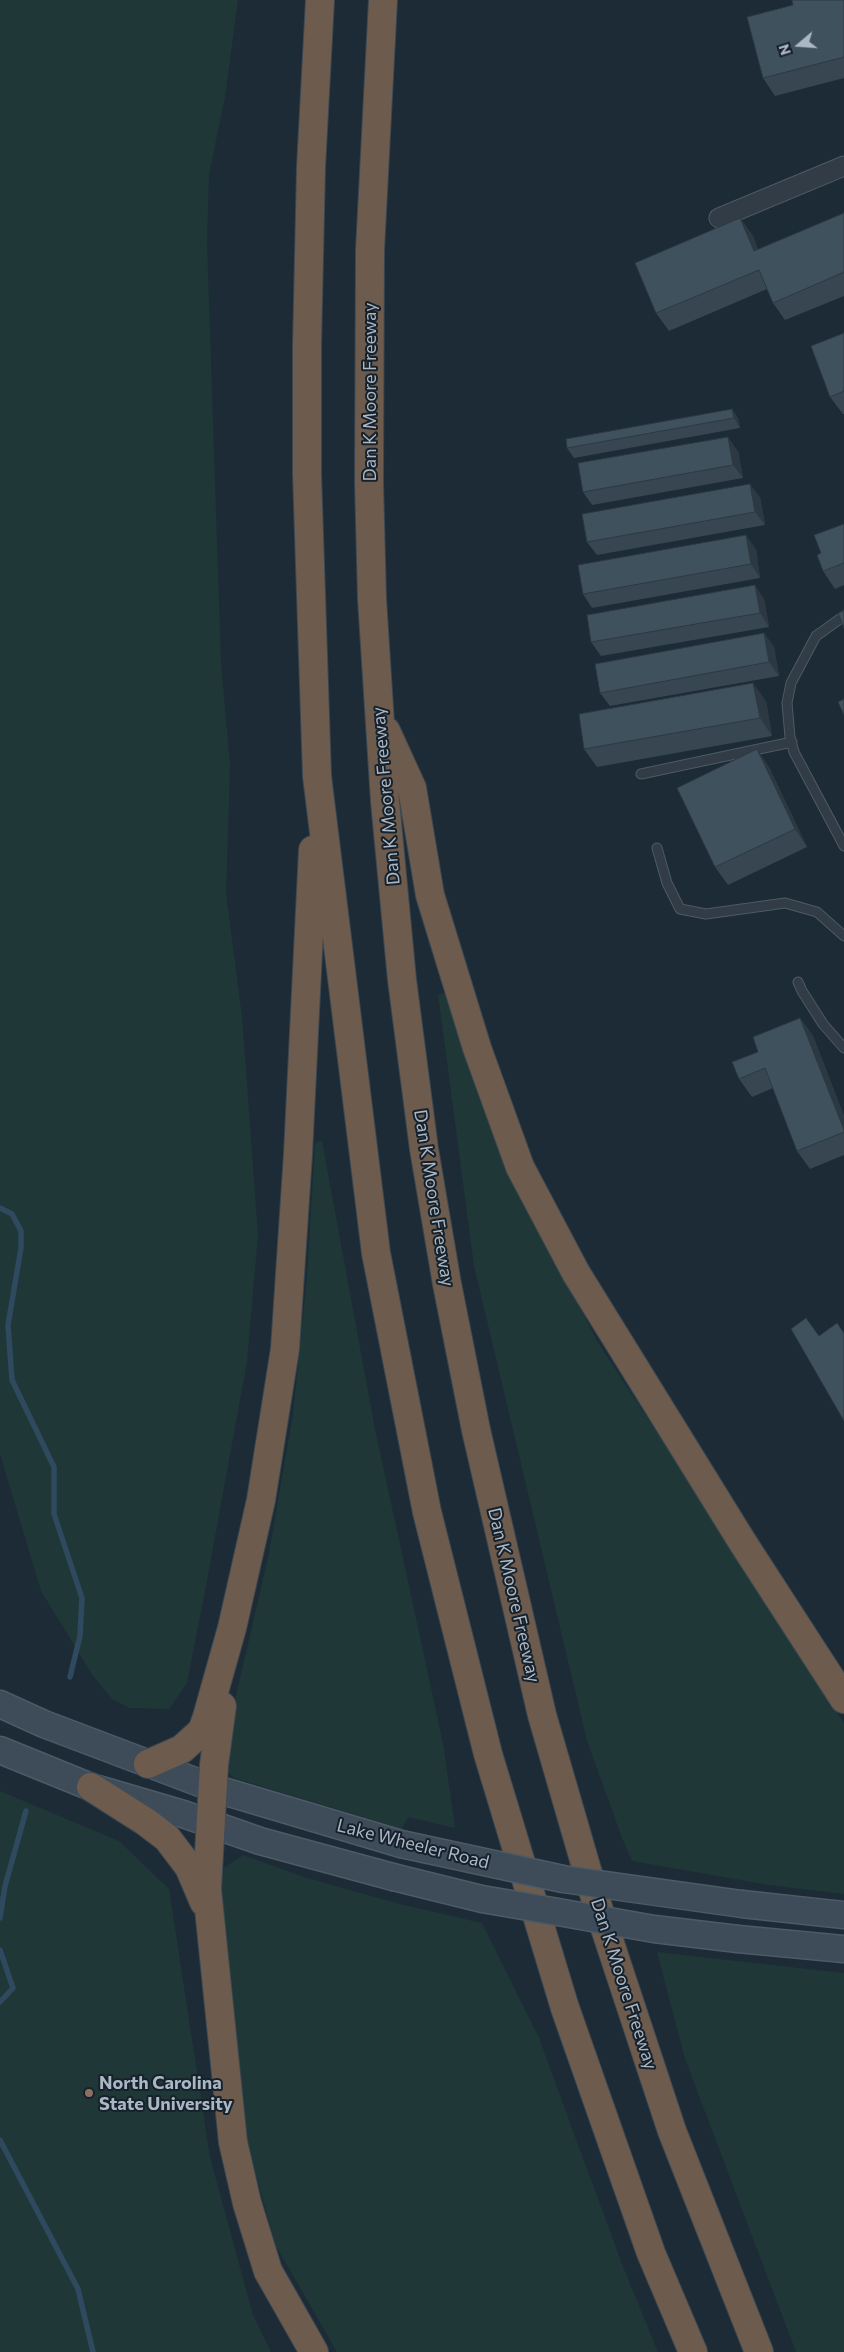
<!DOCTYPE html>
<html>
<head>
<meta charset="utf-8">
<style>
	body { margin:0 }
	#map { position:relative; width:844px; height:2352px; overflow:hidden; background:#1d2b36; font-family:Commissioner,sans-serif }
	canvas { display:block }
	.north { position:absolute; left:774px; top:20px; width:50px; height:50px; -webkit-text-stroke:4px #16212b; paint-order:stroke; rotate:252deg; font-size:14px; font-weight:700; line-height:20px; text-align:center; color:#aab7c4 }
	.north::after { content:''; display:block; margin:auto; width:18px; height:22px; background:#aab7c4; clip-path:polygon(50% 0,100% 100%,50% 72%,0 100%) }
</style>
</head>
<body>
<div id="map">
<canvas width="844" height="2352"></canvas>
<div class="north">N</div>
</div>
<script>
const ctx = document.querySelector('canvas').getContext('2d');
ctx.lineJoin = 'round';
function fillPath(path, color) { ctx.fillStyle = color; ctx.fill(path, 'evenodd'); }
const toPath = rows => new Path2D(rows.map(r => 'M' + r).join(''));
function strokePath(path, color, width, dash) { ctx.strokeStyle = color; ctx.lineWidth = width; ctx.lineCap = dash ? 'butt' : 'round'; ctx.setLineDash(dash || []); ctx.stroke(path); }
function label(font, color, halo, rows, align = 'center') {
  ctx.font = font + ' Commissioner,sans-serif'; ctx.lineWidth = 4; ctx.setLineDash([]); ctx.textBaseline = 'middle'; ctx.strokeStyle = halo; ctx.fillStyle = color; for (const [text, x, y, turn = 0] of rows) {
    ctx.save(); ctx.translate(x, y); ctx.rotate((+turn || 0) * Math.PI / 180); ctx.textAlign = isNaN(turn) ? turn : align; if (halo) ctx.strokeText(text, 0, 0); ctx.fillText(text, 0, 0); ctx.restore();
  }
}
const green = toPath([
	[0,0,238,0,225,97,209,174,207,242,221,662,230,765,226,894,242,1016,258,1235,247,1362,206,1586,187,1683,169,1709,129,1708,112,1699,93,1676,41,1591,0,1454],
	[446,993,514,1175,597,1341,681,1469,844,1723,844,1894,769,1885,632,1861,622,1838,587,1741,474,1266,438,994],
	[322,1141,375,1429,443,1743,455,1828,408,1817,402,1829,234,1778,226,1771,231,1717,269,1553,293,1414,307,1277,315,1142],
	[0,1791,119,1841,169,1889,210,2157,253,2315,271,2352,0,2352],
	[243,1855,307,1878,400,1904,482,1923,539,2038,622,2264,658,2352,337,2352,276,2246,246,2140,232,2034,219,1871],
	[657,1952,844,1973,844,2352,796,2352,685,2059]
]);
const stream = toPath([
	[0,1208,12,1214,21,1231,21,1248,8,1325,12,1380,54,1467,54,1514,82,1598,80,1636,70,1677],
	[0,1918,5,1886,26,1811],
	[0,1950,13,1988,0,2002],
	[0,2140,78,2289,93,2352]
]);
const lane = toPath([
	[844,616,816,636,791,683,787,703,790,737,794,752,844,846],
	[641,774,792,742],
	[657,848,667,883,680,909,706,914,785,903,817,912,844,936],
	[798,982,802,991,823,1024,844,1048]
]);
const street = toPath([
	[719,218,844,166]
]);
const secondary = toPath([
	[0,1704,44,1724,213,1788,401,1844],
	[0,1750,91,1787,183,1814,260,1841,393,1877],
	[742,1904,844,1915],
	[738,1939,844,1949]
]);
const highway = toPath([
	[320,0,311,167,307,346,307,474,317,776,376,1253,427,1512,488,1754,565,2008,651,2253,693,2352],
	[383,0,370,250,369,482,372,599,385,801,402,980,424,1149,447,1284,476,1430,542,1715,596,1901,672,2131,759,2352],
	[386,731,412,788,430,895,477,1048,520,1167,576,1273,743,1543,844,1699],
	[222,1706,214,1765,207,1889,233,2142,247,2203,268,2271,314,2352],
	[148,1764,182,1749,202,1731,207,1717,232,1628,261,1500,285,1349,298,1154,313,850],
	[91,1787,146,1822,167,1838,189,1867,204,1902]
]);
const secondaryBridge = toPath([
	[401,1844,563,1879,742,1904],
	[393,1877,482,1899,558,1912,654,1929,738,1939]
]);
const wall = toPath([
	[844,0,844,78,775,96,763,78],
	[844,213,844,296,785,320,773,303,767,289,669,331,656,313,740,218,753,236,758,250],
	[844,333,844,414,843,414,830,397],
	[732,409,738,418,740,428,574,458,567,448],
	[738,451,743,478,592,505,583,492],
	[760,497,765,525,597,555,587,542],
	[844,524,844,585,835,589,823,571,821,553],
	[756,549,760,578,592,608,583,594],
	[764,599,769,627,601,656,591,642],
	[764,633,774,647,779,676,610,706,600,693],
	[766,701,772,736,597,767,584,749],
	[769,767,807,847,728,885,715,867],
	[800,1018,813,1036,844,1116,844,1155,810,1169,797,1151,773,1088,752,1097,739,1079,758,1052]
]);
const shadedWall = toPath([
	[740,218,753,236,766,269,754,251],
	[732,409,738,418,740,428,734,418],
	[728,437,738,451,743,478,733,465],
	[750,484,760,497,765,525,755,512],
	[746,535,756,549,760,578,751,564],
	[755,585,764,599,769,627,760,613],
	[764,633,774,647,779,676,769,662],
	[753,683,766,701,772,736,760,718],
	[757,749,769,767,807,847,795,829],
	[800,1018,813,1036,844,1116,844,1130]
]);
const building = toPath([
	[792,0,844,0,844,57,763,78,747,17,793,5,792,0],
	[844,213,844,272,773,303,759,270,656,313,635,263,740,218,754,251,844,213],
	[844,333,844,391,830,397,811,346,844,333],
	[732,409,734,418,567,448,566,439,732,409],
	[728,437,733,465,583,492,578,463,728,437],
	[750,484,755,512,587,542,582,514,750,484],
	[844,524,844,563,823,571,817,555,821,553,814,535,844,524],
	[746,535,751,564,583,594,578,565,746,535],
	[755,585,760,613,591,642,587,615,755,585],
	[844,611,844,628,838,613,844,611],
	[764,633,769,662,600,693,595,664,764,633],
	[753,683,760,718,584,749,579,714,753,683],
	[844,699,844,715,838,702,844,699],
	[757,749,795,829,715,867,677,788,757,749],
	[800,1018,844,1130,844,1132,797,1151,765,1068,739,1079,732,1062,758,1052,753,1037,800,1018],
	[806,1318,819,1336,837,1323,844,1333,844,1421,791,1329,806,1318]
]);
const markers = [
	[89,2093,5,"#8d6e63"]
];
const streetNames = [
	["Dan K Moore Freeway",370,392,-90],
	["Dan K Moore Freeway",386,796,-95],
	["Dan K Moore Freeway",434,1198,81],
	["Dan K Moore Freeway",514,1595,77],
	["Lake Wheeler Road",413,1844,14],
	["Dan K Moore Freeway",624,1984,72]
];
const poiNames = [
	["North Carolina",99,2083],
	["State University",99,2104]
];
fillPath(green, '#1f3737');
strokePath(stream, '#2f495f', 5.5);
strokePath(lane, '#4e5a65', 11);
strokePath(street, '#4e5a65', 21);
strokePath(secondary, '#4e5a65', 29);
strokePath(highway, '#3b4751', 30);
strokePath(lane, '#313c47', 9);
strokePath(street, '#313c47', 19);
strokePath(secondary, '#3e4c5a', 26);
strokePath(highway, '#6d5c4d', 28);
strokePath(secondaryBridge, '#4e5a65', 29, []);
strokePath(secondaryBridge, '#3e4c5a', 26);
fillPath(wall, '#374651');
fillPath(shadedWall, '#2d3942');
fillPath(building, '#40515e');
strokePath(building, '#2d3942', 1);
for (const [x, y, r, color] of markers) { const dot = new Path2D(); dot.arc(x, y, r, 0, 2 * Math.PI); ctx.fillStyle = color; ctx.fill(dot); strokePath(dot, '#16212b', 2); }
label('18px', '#aab7c4', '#16212b', streetNames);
label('bold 18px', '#aab7c4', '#16212b', poiNames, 'left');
</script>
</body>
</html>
